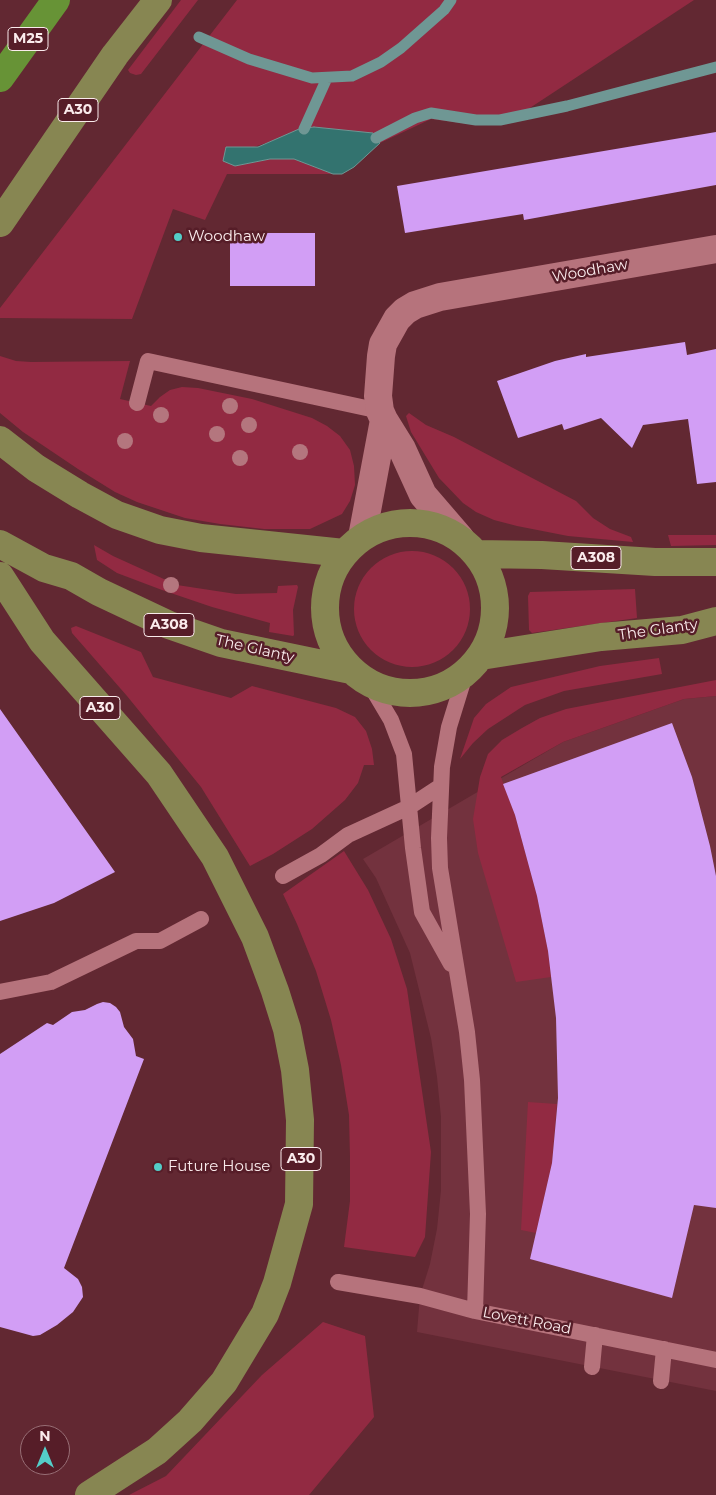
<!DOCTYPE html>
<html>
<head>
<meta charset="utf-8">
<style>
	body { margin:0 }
	#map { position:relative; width:716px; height:1495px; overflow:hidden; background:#622832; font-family:Montserrat,sans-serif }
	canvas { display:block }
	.north { position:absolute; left:20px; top:1425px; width:50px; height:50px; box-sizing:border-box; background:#561d28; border:1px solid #986f76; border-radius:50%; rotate:0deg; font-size:14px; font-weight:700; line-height:20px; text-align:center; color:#faebec }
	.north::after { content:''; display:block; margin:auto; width:18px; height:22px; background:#54cdc8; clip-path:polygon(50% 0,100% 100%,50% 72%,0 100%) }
</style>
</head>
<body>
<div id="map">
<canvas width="716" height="1495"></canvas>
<div class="north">N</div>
</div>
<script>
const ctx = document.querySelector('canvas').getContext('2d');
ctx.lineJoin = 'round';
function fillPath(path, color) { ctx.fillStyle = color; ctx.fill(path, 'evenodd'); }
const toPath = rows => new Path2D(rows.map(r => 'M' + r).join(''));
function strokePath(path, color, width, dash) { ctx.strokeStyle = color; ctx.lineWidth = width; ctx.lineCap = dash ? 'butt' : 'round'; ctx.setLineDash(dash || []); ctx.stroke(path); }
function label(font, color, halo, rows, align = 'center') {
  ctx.font = font + ' Montserrat,sans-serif'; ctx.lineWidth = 5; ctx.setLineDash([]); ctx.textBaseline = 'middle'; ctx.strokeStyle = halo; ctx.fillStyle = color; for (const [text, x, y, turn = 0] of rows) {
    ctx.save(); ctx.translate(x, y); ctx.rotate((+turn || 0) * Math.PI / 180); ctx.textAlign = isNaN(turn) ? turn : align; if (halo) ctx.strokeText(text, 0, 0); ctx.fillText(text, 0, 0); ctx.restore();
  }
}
const built = toPath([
	[716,696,716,1391,417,1332,420,1296,430,1264,437,1229,441,1190,441,1117,437,1077,431,1038,410,953,376,878,363,859,563,742,684,699]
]);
const green = toPath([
	[181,0,198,0,141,74,136,75,130,73,128,70],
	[237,0,694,0,507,123,469,124,431,119,380,143,373,133,314,127,251,148,226,147,235,166,270,159,294,159,333,174,227,174,205,220,173,209,132,319,0,318,0,308],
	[0,356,16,361,31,362,130,361,120,399,151,406,160,397,170,390,182,387,198,388,252,399,312,418,327,426,340,436,350,450,354,466,355,485,350,501,342,514,310,529,264,529,220,524,185,518,137,502,115,492,78,469,23,432,0,413],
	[409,413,426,425,454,437,576,501,593,518,610,529,631,537,633,542,568,536,517,526,494,520,476,512,463,503,439,478,411,432,406,416],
	[668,535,716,535,716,545,671,546],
	[94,545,113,556,177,585,236,594,277,593,278,586,297,585,298,587,293,610,294,635,293,636,269,632,270,623,212,607,162,590,117,573,97,560],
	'354 609a58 58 0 1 1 116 0a58 58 0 1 1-116 0Z',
	[635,589,637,618,532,633,529,630,528,596,530,592],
	[76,626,141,652,153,677,231,698,252,686,336,708,355,717,366,731,372,749,374,765,364,765,358,783,345,800,312,829,273,854,250,866,201,787,127,696,72,633,71,628],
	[659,658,662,674,564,691,525,705,488,729,473,743,460,759,474,718,486,704,511,687,600,666],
	[716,680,716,696,684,699,563,742,501,777,515,815,537,896,548,951,551,977,516,982,478,853,473,819,480,777,488,754,502,740,522,728,540,718,566,709],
	[344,851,368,890,391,939,407,989,431,1152,425,1237,415,1257,344,1247,350,1201,350,1157,349,1115,341,1065,331,1020,316,971,297,924,283,894],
	[528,1102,557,1104,552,1163,536,1233,521,1230],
	[323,1322,365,1336,374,1417,309,1495,129,1495,166,1476,262,1375]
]);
const water = toPath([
	[314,127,373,133,380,143,354,167,342,174,333,174,294,159,270,159,235,166,223,161,226,147,258,147,299,129,314,127]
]);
const stream = toPath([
	[199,37,249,59,312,78,352,76,381,62,401,48,444,10,451,0],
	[304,129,327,78],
	[376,138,415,118,431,113,476,120,500,120,567,106,716,67]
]);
const building = toPath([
	[716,132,716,185,524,220,523,214,405,233,397,186],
	[230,233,315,233,315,286,230,286],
	[685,342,687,355,716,349,716,482,697,484,688,419,643,425,632,448,601,418,564,430,562,424,518,438,497,381,555,361,586,354,586,357],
	[0,709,115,872,54,903,0,921],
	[672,723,692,777,710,846,716,876,716,1208,694,1205,672,1298,530,1259,552,1163,558,1098,556,1018,548,951,537,896,515,815,503,784],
	[103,1002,110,1003,116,1007,120,1012,124,1027,133,1039,136,1056,144,1059,64,1268,78,1279,82,1287,83,1297,73,1312,57,1325,40,1335,33,1336,0,1327,0,1054,47,1023,53,1025,72,1012,85,1010,97,1004]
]);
const lane = toPath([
	[137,403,148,361,380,411],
	[466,672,449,727,442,767,439,838,440,868,467,1032,472,1080,478,1214,475,1311],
	[369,683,391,720,404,754,413,848,422,912,451,964],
	[283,876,321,855,348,835,409,807,441,786],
	[0,992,51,982,136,941,160,941,201,919],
	[338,1282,420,1296,475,1311,716,1360],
	[592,1367,595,1335],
	[661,1381,664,1349]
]);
const street = toPath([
	[362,537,384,420],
	[460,538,423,495,402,449,384,420,380,411,378,396,381,356,383,344,397,319,405,311,415,305,440,297,716,249]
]);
const primary = toPath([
	[0,223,115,55,158,0],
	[0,440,36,468,80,495,117,515,160,530,201,538,344,553],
	'325 608a85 85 0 1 1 170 0a85 85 0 1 1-170 0Z',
	[0,544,44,568,71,576,99,592,169,625,221,643,351,670],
	[476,554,542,555,655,562,716,562],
	[0,576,42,641,159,774,215,857,255,937,275,991,287,1029,295,1070,300,1120,299,1204,277,1283,265,1314,224,1382,190,1421,157,1451,89,1495],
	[481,656,601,637,682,630,716,621]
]);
const highway = toPath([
	[0,78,56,0]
]);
const trees = [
	[230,406],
	[161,415],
	[249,425],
	[217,434],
	[125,441],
	[300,452],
	[240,458],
	[171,585]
];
const markers = [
	[178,237,5,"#54cdc8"],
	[158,1167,5,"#54cdc8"]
];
const shields = [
	[28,39,40],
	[78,110,40],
	[596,558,50],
	[169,625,50],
	[100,708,40],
	[301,1159,40]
];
const shieldNames = [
	["M25",28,39],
	["A30",78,110],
	["A308",596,558],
	["A308",169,625],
	["A30",100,708],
	["A30",301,1159]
];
const poiNames = [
	["Woodhaw",188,237],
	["Future House",168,1167]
];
const streetNames = [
	["Woodhaw",590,271,-10],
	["The Glanty",658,630,-8],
	["The Glanty",255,649,13],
	["Lovett Road",527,1321,11]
];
fillPath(built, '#73323e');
fillPath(green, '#922a42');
fillPath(water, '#33736f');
strokePath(water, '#6f9794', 1);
strokePath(stream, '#6f9794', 11);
fillPath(building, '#d29ef5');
strokePath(lane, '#b6737c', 16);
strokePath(street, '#b6737c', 28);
strokePath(primary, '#878652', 28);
strokePath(highway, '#679336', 28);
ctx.fillStyle = '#b4767e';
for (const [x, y] of trees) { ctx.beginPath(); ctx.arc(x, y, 8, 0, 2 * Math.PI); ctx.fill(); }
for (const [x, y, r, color] of markers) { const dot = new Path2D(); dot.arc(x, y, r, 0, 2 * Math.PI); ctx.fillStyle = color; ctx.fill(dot); strokePath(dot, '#561d28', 2); }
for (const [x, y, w] of shields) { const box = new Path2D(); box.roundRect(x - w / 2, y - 11.5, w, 23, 4); ctx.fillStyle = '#561d28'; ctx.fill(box); strokePath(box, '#faebec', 1); }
label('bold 14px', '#faebec', null, shieldNames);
label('15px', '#faebec', '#561d28', poiNames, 'left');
label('15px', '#faebec', '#561d28', streetNames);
</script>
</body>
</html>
